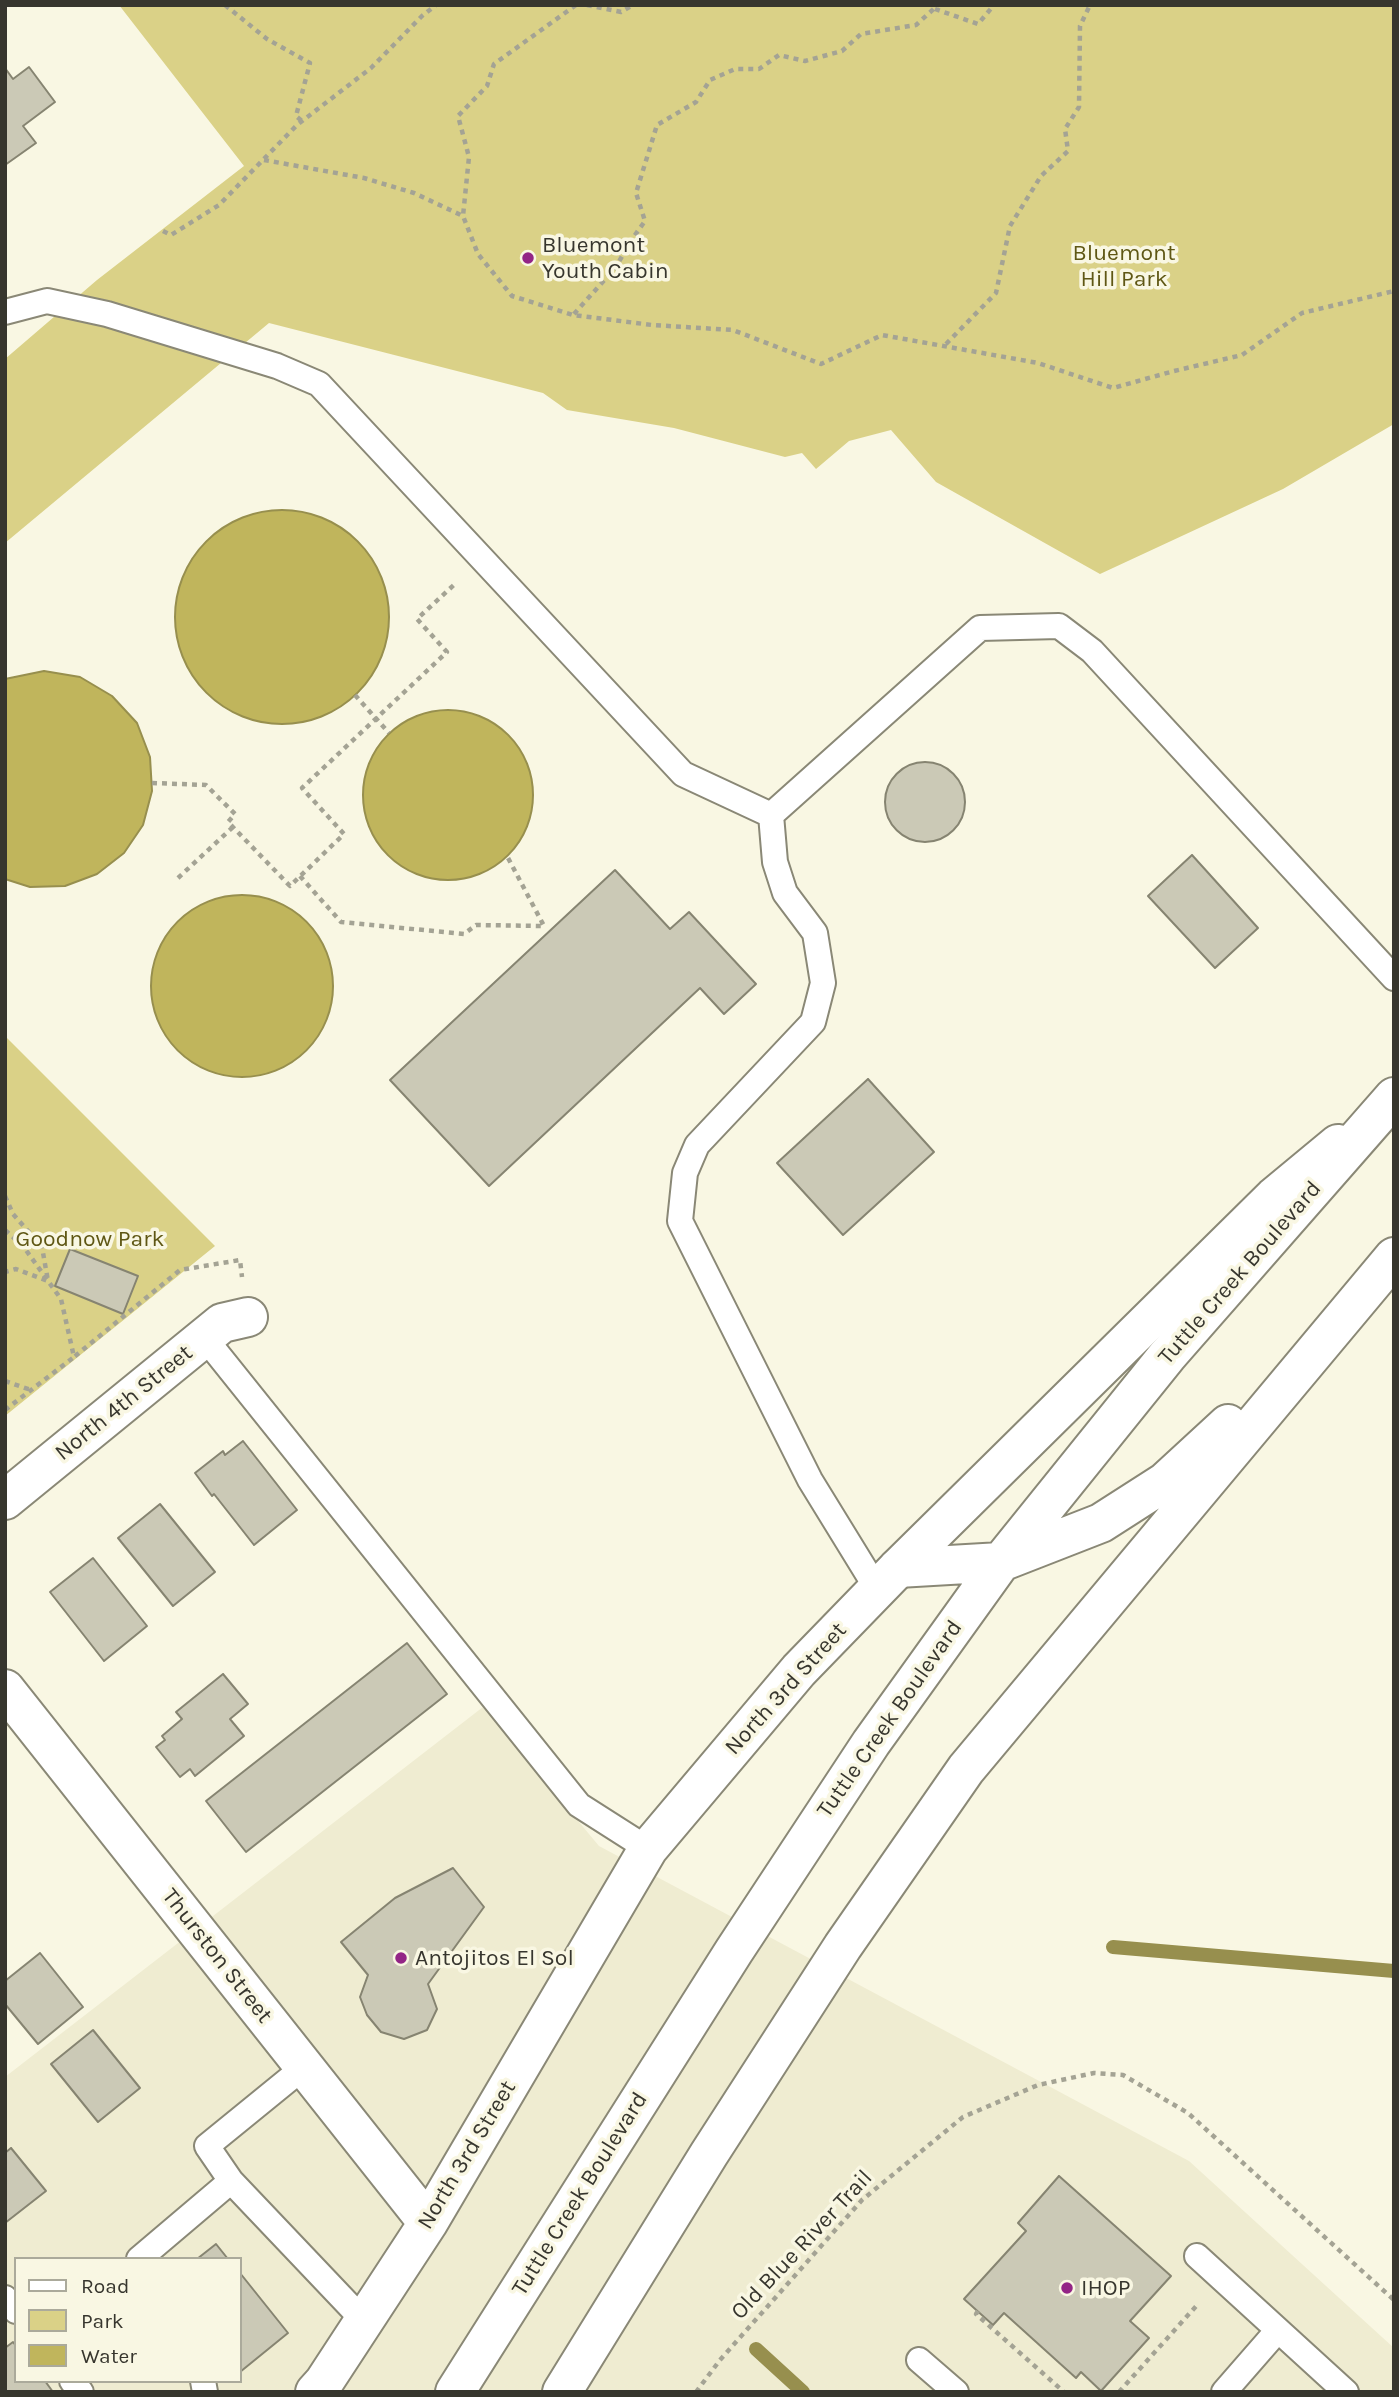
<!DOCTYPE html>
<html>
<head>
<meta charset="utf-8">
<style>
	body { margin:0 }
	#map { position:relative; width:1399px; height:2397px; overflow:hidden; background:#f9f7e3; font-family:Karla,sans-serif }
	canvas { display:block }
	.frame { position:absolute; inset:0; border:7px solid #37362e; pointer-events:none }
	.legend { position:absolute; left:14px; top:2257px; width:228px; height:126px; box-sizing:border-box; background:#f9f7e3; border:2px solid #abaa9b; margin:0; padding:9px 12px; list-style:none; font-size:21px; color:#37362e }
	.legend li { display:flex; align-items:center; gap:14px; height:35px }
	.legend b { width:35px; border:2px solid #abaa9b }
</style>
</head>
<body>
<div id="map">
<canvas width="1399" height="2397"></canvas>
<div class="frame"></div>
<ul class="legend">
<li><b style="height:9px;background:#fff"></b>Road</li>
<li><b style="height:19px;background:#dad187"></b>Park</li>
<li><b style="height:19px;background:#c0b55c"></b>Water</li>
</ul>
</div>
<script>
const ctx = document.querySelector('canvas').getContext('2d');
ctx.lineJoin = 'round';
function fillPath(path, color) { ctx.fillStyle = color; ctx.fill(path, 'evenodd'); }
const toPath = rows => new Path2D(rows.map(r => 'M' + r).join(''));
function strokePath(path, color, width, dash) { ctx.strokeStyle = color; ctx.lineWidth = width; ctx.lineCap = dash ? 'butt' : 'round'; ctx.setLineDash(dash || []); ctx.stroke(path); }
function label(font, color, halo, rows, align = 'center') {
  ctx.font = font + ' Karla,sans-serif'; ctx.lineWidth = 7; ctx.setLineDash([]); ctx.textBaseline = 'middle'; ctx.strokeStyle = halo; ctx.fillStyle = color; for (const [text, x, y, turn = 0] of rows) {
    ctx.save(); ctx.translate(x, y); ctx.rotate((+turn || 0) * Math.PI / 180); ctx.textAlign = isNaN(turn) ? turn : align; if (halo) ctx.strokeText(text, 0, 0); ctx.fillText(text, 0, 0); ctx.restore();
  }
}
const built = toPath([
	[483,1707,599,1846,1189,2161,1394,2348,1394,2392,5,2392,5,2077],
	[16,2259,240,2259,240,2381,16,2381]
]);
const green = toPath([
	[119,5,1394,5,1394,424,1283,489,1100,574,936,482,891,430,849,441,816,469,802,453,785,457,674,428,567,410,543,393,269,323,5,543,5,359,97,280,244,166],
	[5,1036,215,1246,5,1416]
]);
const water = toPath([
	'175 617a107 107 0 1 1 214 0a107 107 0 1 1-214 0Z',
	[44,671,80,677,112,696,137,723,150,757,152,791,143,825,124,853,97,874,65,886,30,887,5,879,5,679,44,671],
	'363 795a85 85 0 1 1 170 0a85 85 0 1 1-170 0Z',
	'151 986a91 91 0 1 1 182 0a91 91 0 1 1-182 0Z'
]);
const stream = toPath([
	[1113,1947,1394,1971],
	[756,2349,803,2392]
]);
const building = toPath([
	[29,67,55,102,23,126,36,143,5,165,5,68,13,79,29,67],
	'885 802a40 40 0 1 1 80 0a40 40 0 1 1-80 0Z',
	[1192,855,1258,928,1215,968,1148,896,1192,855],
	[615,870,670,929,689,912,756,984,724,1014,700,988,489,1186,390,1080,615,870],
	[868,1079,934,1152,843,1235,777,1163,868,1079],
	[70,1249,138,1276,123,1314,55,1286,70,1249],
	[243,1441,297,1510,254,1545,214,1494,212,1496,195,1473,223,1451,225,1455,243,1441],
	[160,1504,215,1572,173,1606,118,1538,160,1504],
	[93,1558,147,1626,104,1661,50,1592,93,1558],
	[407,1643,447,1694,246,1852,206,1801,407,1643],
	[223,1674,248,1704,230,1719,244,1736,195,1776,190,1769,180,1777,156,1747,165,1740,162,1736,182,1719,176,1712,223,1674],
	[453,1868,484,1907,428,1984,437,2009,427,2030,404,2039,381,2032,367,2015,360,1997,368,1975,341,1942,395,1898,453,1868],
	[40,1953,83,2007,38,2044,5,2004,5,1981,40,1953],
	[93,2030,140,2088,98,2122,51,2064,93,2030],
	[11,2148,46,2191,5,2223,5,2153,11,2148],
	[1059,2176,1171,2276,1130,2321,1149,2338,1101,2391,1081,2372,1076,2378,1004,2313,993,2325,964,2299,1026,2231,1018,2223,1059,2176],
	[216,2244,228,2259,197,2259,216,2244],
	[240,2273,288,2333,240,2372,240,2273],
	[13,2342,16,2346,16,2381,45,2381,53,2392,5,2392,5,2348,13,2342]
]);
const path = toPath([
	[225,5,267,39,310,63,296,116,302,121],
	[576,5,494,64,487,86,458,116,469,157,463,216,478,254,512,296,573,315,652,325,733,330,821,364,882,335,1038,363,1113,388,1174,371,1242,355,1302,313,1394,291],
	[587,5,621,12,633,5],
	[935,9,978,24,994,5],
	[264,160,364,178,414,193,463,216],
	[163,231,171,235,219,205,297,125,371,68,422,16,436,5],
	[574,314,616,267,630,242,645,221,636,193,657,125,696,102,710,80,735,69,759,69,779,55,805,61,842,51,861,34,916,25,938,5],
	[946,344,996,293,1010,226,1041,176,1068,151,1065,129,1079,107,1080,26,1090,5],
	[355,695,389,733],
	[152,783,206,785,235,814,228,822,290,886,344,834,302,788,447,652,417,619,456,583],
	[300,876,341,922,464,934,476,925,544,926,507,856],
	[178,878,233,827],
	[5,1196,13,1214,42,1247,48,1281,16,1269,5,1272],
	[5,1230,23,1246,61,1299,74,1357,180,1270,240,1260,242,1277],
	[5,1381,31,1390],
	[5,1410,74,1357],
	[978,2311,976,2314,1064,2392],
	[696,2392,720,2360,862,2200,963,2117,1038,2085,1094,2073,1123,2075,1188,2113,1394,2300],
	[1119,2392,1198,2304]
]);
const lane = toPath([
	[5,312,47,301,107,314,277,366,319,384,683,774,771,815,775,862,785,893,815,933,823,983,813,1022,697,1145,685,1173,680,1221,810,1480,877,1589],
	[771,815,980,628,1059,626,1092,651,1394,978],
	[204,1337,579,1805,648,1849],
	[231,2181,207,2146,304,2067],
	[1197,2256,1346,2392],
	[139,2259,231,2181,364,2321],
	[5,2298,16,2311],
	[919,2360,956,2392],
	[72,2381,81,2392],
	[203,2381,205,2392],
	[1224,2392,1278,2330]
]);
const street = toPath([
	[5,1500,222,1323,248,1317],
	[5,1689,428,2223],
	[315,2392,324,2382,428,2223,648,1849,799,1670,898,1568,1274,1197,1338,1144]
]);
const highway = toPath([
	[898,1568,1001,1562,1101,1523,1165,1482,1228,1424],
	[455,2392,734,1951,871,1743,1001,1562,1167,1356,1394,1097],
	[562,2392,709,2154,843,1946,966,1769,1394,1257]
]);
const markers = [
	[528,258,7,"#932586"],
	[401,1958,7,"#932586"],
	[1067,2288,7,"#932586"]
];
const poiNames = [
	["Bluemont",542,245],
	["Youth Cabin",542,271],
	["Antojitos El Sol",415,1958],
	["IHOP",1081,2288]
];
const parkNames = [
	["Bluemont",1124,253],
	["Hill Park",1124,279],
	["Goodnow Park",90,1239]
];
const streetNames = [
	["Tuttle Creek Boulevard",1240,1273,-49],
	["North 4th Street",124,1403,-39],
	["North 3rd Street",786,1689,-48],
	["Tuttle Creek Boulevard",890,1719,-55],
	["Thurston Street",217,1956,52],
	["North 3rd Street",467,2155,-59],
	["Tuttle Creek Boulevard",580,2194,-58],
	["Old Blue River Trail",802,2245,-47]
];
fillPath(built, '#efecd1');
fillPath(green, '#dad187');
fillPath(water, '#c0b55c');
strokePath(water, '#978f4e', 2);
strokePath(stream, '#978f4e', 14);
fillPath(building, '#cbc9b6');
strokePath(building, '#868471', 2);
strokePath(lane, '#8a8876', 28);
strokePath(street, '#8a8876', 42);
strokePath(highway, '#8a8876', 42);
strokePath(path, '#a4a394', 4.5, [5, 5]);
strokePath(lane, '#fff', 24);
strokePath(street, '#fff', 38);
strokePath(highway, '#fff', 38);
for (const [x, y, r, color] of markers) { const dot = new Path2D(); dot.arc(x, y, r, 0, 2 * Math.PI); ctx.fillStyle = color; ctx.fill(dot); strokePath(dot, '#f9f7e3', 2.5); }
label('23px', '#37362e', '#f9f7e3', poiNames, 'left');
label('23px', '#5f5714', '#f9f7e3', parkNames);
label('23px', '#37362e', '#f9f7e3', streetNames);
</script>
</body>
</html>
